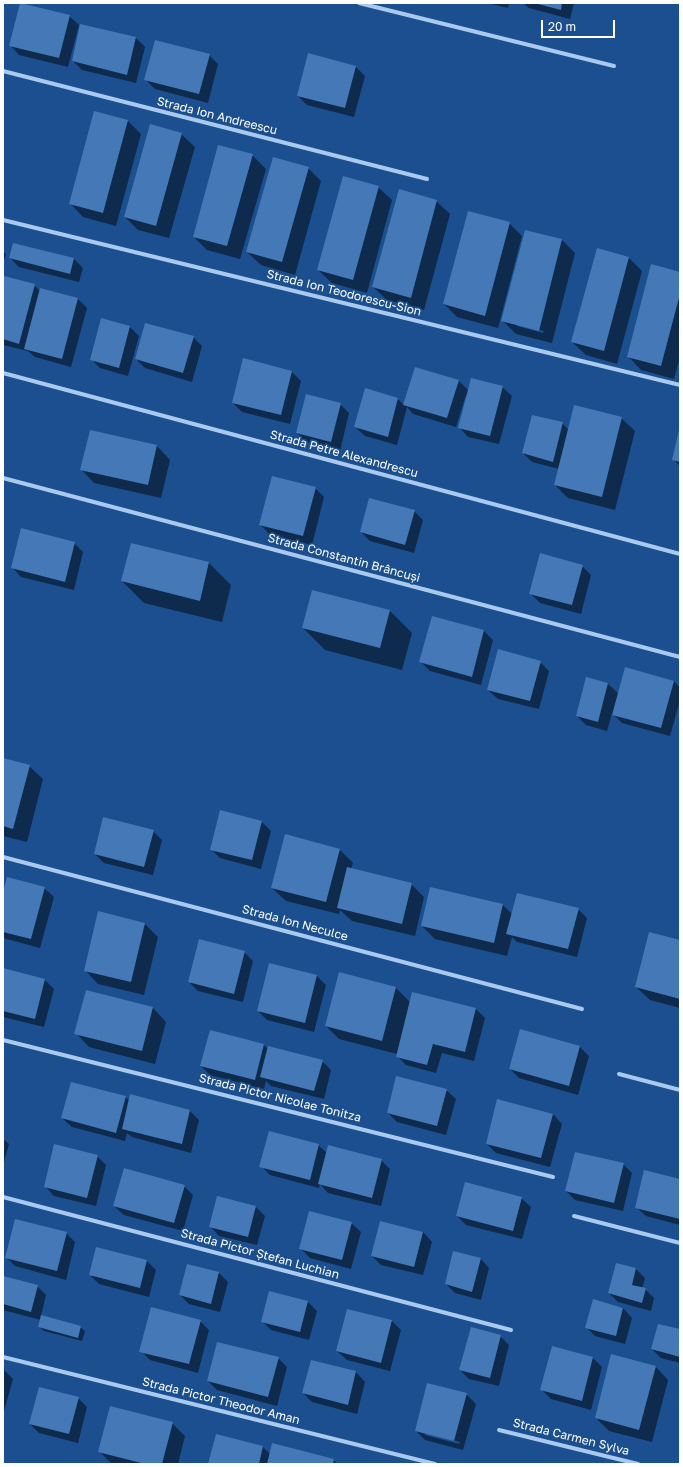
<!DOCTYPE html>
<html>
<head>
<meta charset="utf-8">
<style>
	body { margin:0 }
	#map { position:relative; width:683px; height:1467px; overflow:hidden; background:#1b4f8f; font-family:"Golos Text",sans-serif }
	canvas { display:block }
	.frame { position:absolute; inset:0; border:4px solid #fff; pointer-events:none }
	.scale { position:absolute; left:541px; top:20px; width:74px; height:18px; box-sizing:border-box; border:2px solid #fff; border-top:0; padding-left:5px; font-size:12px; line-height:14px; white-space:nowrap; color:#fff; -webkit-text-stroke:3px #1b4f8f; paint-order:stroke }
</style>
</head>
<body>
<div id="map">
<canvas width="683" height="1467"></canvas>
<div class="frame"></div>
<div class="scale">20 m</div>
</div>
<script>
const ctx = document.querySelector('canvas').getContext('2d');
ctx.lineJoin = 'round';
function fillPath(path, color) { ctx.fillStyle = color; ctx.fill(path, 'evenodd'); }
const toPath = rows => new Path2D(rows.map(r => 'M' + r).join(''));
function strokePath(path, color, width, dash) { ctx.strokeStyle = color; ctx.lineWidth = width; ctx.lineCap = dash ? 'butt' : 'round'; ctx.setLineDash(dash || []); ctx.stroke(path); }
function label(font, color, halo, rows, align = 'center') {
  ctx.font = font + ' "Golos Text",sans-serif'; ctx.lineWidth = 3.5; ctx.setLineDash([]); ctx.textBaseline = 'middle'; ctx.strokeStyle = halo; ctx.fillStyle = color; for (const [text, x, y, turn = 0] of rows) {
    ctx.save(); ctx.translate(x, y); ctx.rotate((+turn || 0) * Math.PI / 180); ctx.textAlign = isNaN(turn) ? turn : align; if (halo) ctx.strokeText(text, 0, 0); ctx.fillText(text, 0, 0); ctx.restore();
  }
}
const shadow = toPath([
	[487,3,509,3,508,8],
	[523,3,574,3,570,19,529,8],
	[69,16,79,25,68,67,19,55,10,45],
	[136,38,145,47,136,83,82,70,73,61],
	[209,55,218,64,208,103,155,89,146,80],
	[356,67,365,76,354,117,307,105,298,96],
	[128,121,141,134,116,226,83,217,70,203],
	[181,134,195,147,169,238,138,230,125,217],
	[252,155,266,169,240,259,207,250,194,237],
	[308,168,321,181,295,275,261,265,247,252],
	[378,187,392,200,367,293,332,283,318,270],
	[436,201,450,214,424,310,387,300,373,287],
	[509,223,522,236,498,328,457,317,444,304],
	[562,240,575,253,552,343,516,334,503,321],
	[517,324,544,331,543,333,517,326],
	[3,251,6,254,3,263],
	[10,258,74,259,83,268,79,282,19,267],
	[629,258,642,271,617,364,586,355,572,342],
	[680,273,680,357,674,379,641,370,628,356],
	[3,284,34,285,40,291,78,299,87,308,71,367,35,357,28,351,3,345],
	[130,327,139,336,128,376,100,368,91,359],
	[193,337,202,346,192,382,145,368,136,359],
	[244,359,292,372,301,381,290,424,242,412,233,403],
	[458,380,469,391,502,387,512,396,499,444,468,437,459,427,468,395,466,395,456,427,413,414,407,407,397,445,365,436,355,427,366,390,398,399,404,405],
	[340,404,349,413,340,451,306,442,297,433],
	[621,418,635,431,615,510,568,498,555,485,559,469,532,462,523,453,562,423,569,430],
	[90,431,157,446,170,460,161,498,94,483,81,469],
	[680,432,680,466,673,459],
	[315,488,324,497,312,545,269,534,260,524],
	[414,511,423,520,414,553,370,541,361,532],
	[74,543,83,552,74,590,21,577,12,567],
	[132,544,209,563,231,585,222,622,144,603,122,581],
	[582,566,591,575,581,614,540,603,531,594],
	[390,611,412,633,402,670,325,650,303,628],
	[484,631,493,640,481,685,430,671,421,662],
	[540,662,549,671,539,709,498,699,488,690],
	[587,678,608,684,619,694,674,681,680,688,680,700,670,736,622,723,612,713,607,731,586,725,577,716],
	[3,759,29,766,43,779,27,842,3,836],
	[262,822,271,831,261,869,220,858,211,849],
	[153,831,162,840,153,875,104,863,95,854],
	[339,849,353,863,351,869,411,884,424,897,415,936,352,921,340,910,339,914,286,901,272,888],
	[3,885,5,888,44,888,54,897,40,948,3,938],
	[503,905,512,914,578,909,587,918,577,957,517,942,512,937,507,956,435,939,422,926],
	[145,924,158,937,144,995,98,984,85,970],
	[680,941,680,1008,650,1000,636,987],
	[244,952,253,961,243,1002,198,991,189,982],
	[270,964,317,976,326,985,314,1032,267,1020,258,1011],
	[3,969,45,980,54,989,44,1027,3,1017],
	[340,973,396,988,410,1002,413,993,476,1009,485,1018,474,1061,442,1053,436,1073,406,1065,397,1056,397,1054,339,1039,326,1026],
	[153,1008,166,1022,155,1064,89,1047,76,1033],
	[521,1030,580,1047,589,1056,578,1095,519,1078,510,1069],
	[210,1031,264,1045,268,1049,322,1061,331,1070,324,1099,271,1086,266,1081,264,1089,210,1075,201,1066],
	[446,1090,456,1099,446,1135,397,1122,388,1113],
	[125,1097,130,1101,190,1111,199,1120,191,1153,132,1137,127,1133,125,1141,72,1127,62,1118],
	[553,1114,562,1124,550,1167,496,1153,487,1144],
	[3,1139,9,1144,3,1166],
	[318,1145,327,1153,381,1160,390,1169,381,1206,328,1193,320,1184,319,1188,270,1175,261,1166],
	[97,1156,106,1165,96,1206,54,1196,45,1186],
	[623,1164,632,1173,623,1211,575,1200,566,1191],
	[680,1180,680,1225,646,1216,636,1207],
	[184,1186,193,1195,183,1231,124,1215,114,1206],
	[521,1198,531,1207,522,1239,466,1225,457,1216],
	[256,1207,265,1216,257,1245,219,1236,210,1226],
	[351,1223,361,1232,351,1269,310,1258,301,1249],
	[423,1232,432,1242,423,1275,381,1265,372,1256],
	[66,1233,75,1242,66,1280,15,1266,6,1257],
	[480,1258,489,1268,481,1300,455,1293,446,1284],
	[147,1261,156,1270,149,1297,99,1284,90,1275],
	[616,1264,636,1269,645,1278,642,1289,645,1289,654,1298,651,1311,618,1302,609,1293],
	[219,1273,228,1282,220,1312,189,1304,180,1295],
	[3,1277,37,1286,46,1295,41,1316,80,1327,85,1331,82,1341,44,1331,39,1327,41,1320,3,1310],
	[593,1301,623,1308,632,1318,625,1344,595,1336,586,1327],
	[308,1302,317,1311,309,1340,271,1330,262,1321],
	[200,1321,209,1330,198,1373,150,1360,141,1351],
	[392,1321,401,1330,390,1371,347,1360,337,1351],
	[680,1330,680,1363,661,1358,652,1349],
	[500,1336,509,1345,499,1386,469,1379,460,1370],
	[278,1358,287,1367,277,1406,217,1390,208,1381],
	[593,1358,602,1367,591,1410,551,1399,542,1390],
	[312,1361,356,1372,365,1382,357,1414,312,1402,303,1393],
	[655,1366,668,1380,652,1442,609,1431,596,1418],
	[3,1369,13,1379,3,1415],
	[466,1394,476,1404,463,1450,425,1440,416,1431],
	[425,1433,460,1442,459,1444,425,1435],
	[78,1398,87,1407,78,1443,39,1433,30,1424],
	[172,1423,185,1436,178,1464,112,1464,100,1452],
	[216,1435,263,1447,270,1454,334,1460,337,1464,209,1464]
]);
const building = toPath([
	[20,3,70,15,59,58,9,46],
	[534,3,562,3,561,10],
	[80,24,136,37,127,75,72,61],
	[155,40,210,54,199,94,144,80],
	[308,53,356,66,345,108,297,96],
	[94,111,128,120,103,213,69,204],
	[150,124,182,133,156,226,124,217],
	[218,145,253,154,227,246,193,237],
	[273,157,309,167,282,262,246,252],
	[343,176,379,186,353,280,317,270],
	[399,189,437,200,411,298,372,287],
	[468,211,510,222,485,316,443,304],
	[525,230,562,239,539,331,501,321],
	[13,243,74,258,70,274,9,258],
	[597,248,629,257,604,351,571,342],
	[651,264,680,272,680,294,661,366,627,357],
	[4,276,35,284,19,344,3,339,3,280],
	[40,288,78,298,62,359,24,349],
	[101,318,130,326,119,368,90,360],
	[145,323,194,336,183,373,135,359],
	[243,358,292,371,281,415,232,403],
	[415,367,459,380,447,418,403,405],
	[471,378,503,386,490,436,458,428],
	[365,388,398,398,388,437,354,427],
	[306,394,341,403,331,442,296,433],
	[574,405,622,417,602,497,554,485],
	[532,415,563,422,553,462,522,453],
	[90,430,157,445,148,485,80,470],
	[679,430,680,430,680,462,672,460],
	[272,476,316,487,303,536,259,525],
	[369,498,415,510,405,545,360,532],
	[21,528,75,542,65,582,11,568],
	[131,543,209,562,200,601,121,581],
	[540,553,583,565,572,605,529,594],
	[312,590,390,610,380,648,302,628],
	[432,616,484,630,472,677,419,662],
	[498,649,541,661,530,701,487,690],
	[625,667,674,681,661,728,612,715],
	[586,677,608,683,598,722,576,716],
	[3,758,30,765,13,829,3,826],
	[220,810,262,821,252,860,210,850],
	[103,817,154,830,144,867,94,854],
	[285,834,340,849,326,902,271,888],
	[347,867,412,883,402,924,337,908],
	[7,877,45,887,31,939,3,932,3,892],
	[430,887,503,904,494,943,421,926],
	[517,893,579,908,568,949,506,934],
	[98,911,145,923,131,982,84,971],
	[649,932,680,940,680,999,635,987],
	[199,939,245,951,234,994,188,982],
	[269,963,317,975,305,1023,257,1011],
	[3,968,45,979,35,1019,3,1011],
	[339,972,396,987,382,1041,325,1026],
	[86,990,153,1007,142,1051,74,1034],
	[412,992,476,1008,465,1052,433,1044,427,1065,396,1057],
	[520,1029,580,1046,569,1086,509,1069],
	[210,1030,264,1044,255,1080,200,1066],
	[268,1046,323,1060,314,1091,260,1077],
	[396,1076,447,1089,437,1126,387,1113],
	[71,1082,126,1096,116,1133,61,1118],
	[130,1094,190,1110,182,1144,122,1129],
	[497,1099,553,1114,541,1158,486,1144],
	[269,1131,319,1144,310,1180,259,1167],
	[54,1144,98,1155,87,1198,44,1187],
	[328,1145,382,1159,372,1198,318,1184],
	[575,1152,624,1163,614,1203,565,1191],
	[124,1168,185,1185,174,1223,113,1206],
	[644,1170,680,1179,680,1219,635,1208],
	[465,1182,522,1197,513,1231,456,1216],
	[217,1196,256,1206,248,1237,209,1227],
	[309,1211,352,1222,342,1260,299,1249],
	[15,1219,67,1232,57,1271,5,1258],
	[380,1221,423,1232,414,1267,371,1256],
	[96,1247,147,1260,140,1288,89,1275],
	[453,1251,481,1258,472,1292,445,1284],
	[616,1263,636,1268,632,1285,646,1288,642,1303,608,1293],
	[187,1264,219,1272,211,1304,179,1295],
	[3,1276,38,1285,31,1312,3,1304],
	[269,1291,308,1301,300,1332,261,1322],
	[593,1299,623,1308,616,1336,585,1328],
	[151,1307,201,1320,189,1364,139,1352],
	[347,1309,392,1320,381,1363,336,1351],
	[41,1315,81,1326,78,1338,38,1327],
	[658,1324,680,1329,680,1357,651,1349],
	[471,1327,501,1335,490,1378,459,1370],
	[217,1342,279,1357,268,1397,207,1381],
	[552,1346,593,1357,582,1401,540,1390],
	[611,1354,656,1366,639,1430,595,1418],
	[311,1360,356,1371,348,1405,302,1393],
	[427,1383,467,1393,454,1441,415,1431],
	[39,1387,79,1397,69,1434,29,1424],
	[110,1406,173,1422,162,1464,145,1464,98,1452],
	[216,1434,263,1446,259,1464,208,1464],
	[272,1443,334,1459,333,1464,267,1464]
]);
const street = toPath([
	[359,3,614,66],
	[3,71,427,179],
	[3,220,680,385],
	[3,373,680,554],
	[3,478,680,657],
	[3,857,582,1009],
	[3,1040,553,1177],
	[619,1074,680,1090],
	[3,1197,511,1330],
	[574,1216,680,1243],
	[3,1357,435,1464],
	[499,1430,638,1464]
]);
const streetNames = [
	["Strada Ion Andreescu",217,116,14],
	["Strada Ion Teodorescu-Sion",344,293,14],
	["Strada Petre Alexandrescu",344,454,15],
	["Strada Constantin Brâncuși",344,558,15],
	["Strada Ion Neculce",295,923,15],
	["Strada Pictor Nicolae Tonitza",280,1098,14],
	["Strada Pictor Ștefan Luchian",260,1254,15],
	["Strada Pictor Theodor Aman",221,1401,14],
	["Strada Carmen Sylva",571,1437,14]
];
fillPath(shadow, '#0007');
fillPath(building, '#4478b7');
strokePath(street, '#a9c9ee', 4);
label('12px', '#fff', '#1b4f8f', streetNames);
</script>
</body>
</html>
